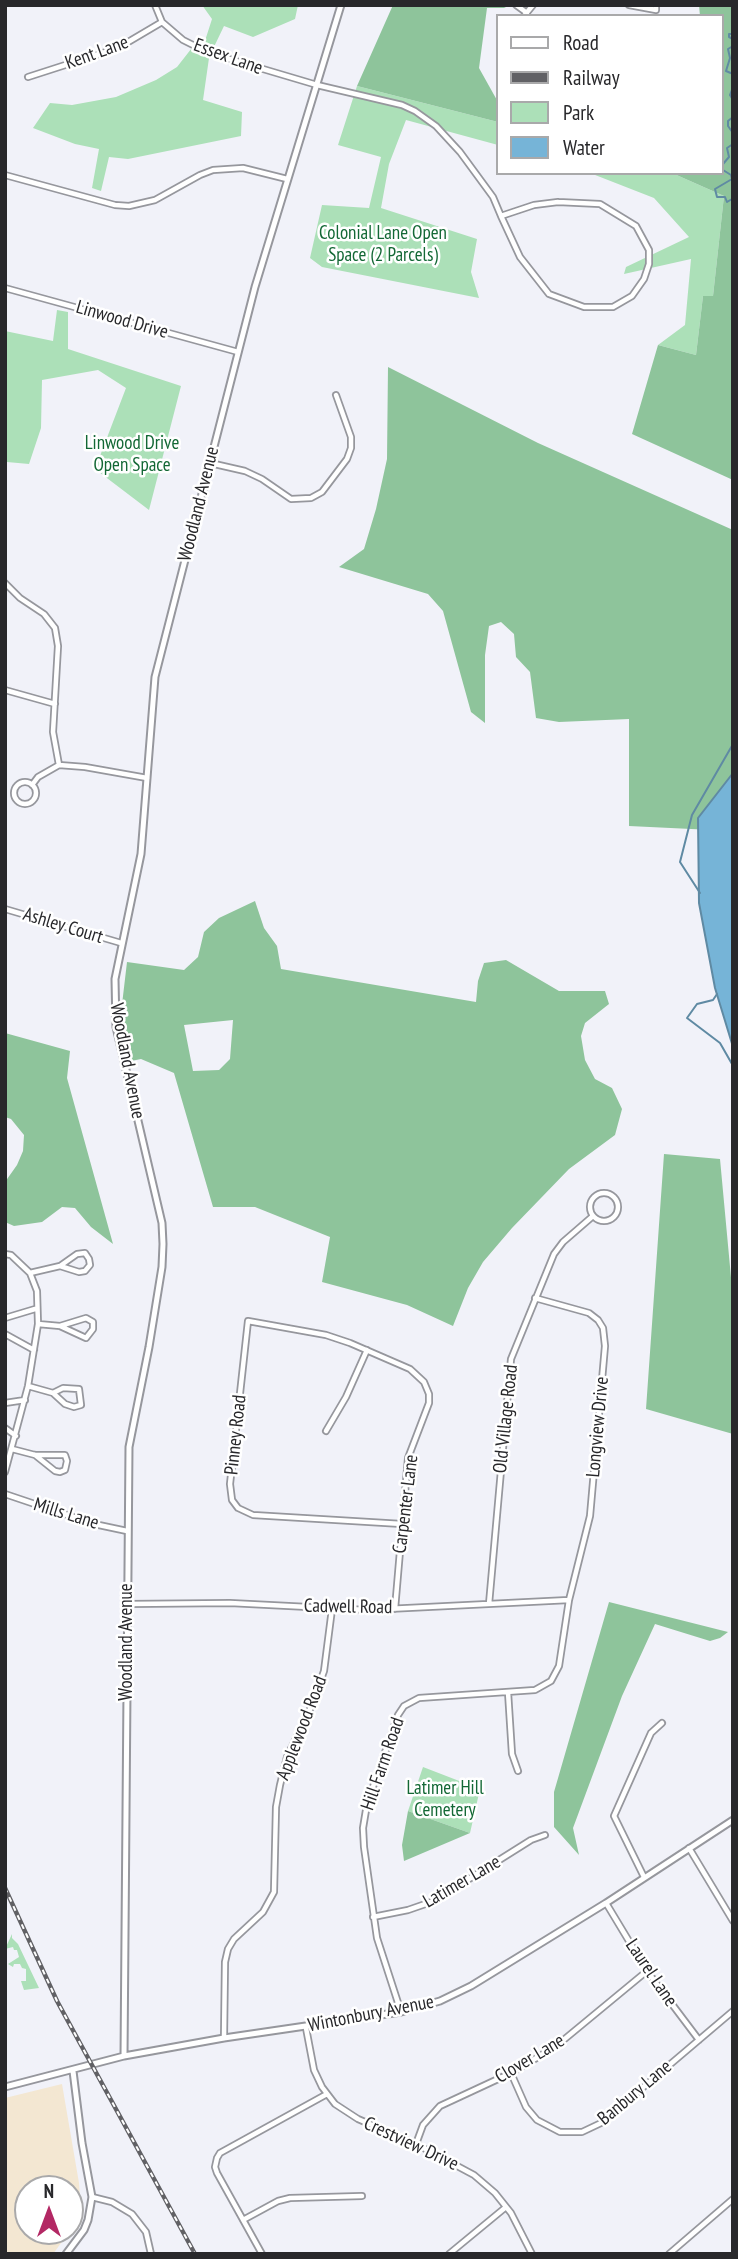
<!DOCTYPE html>
<html>
<head>
<meta charset="utf-8">
<style>
	body { margin:0 }
	#map { position:relative; width:738px; height:2259px; overflow:hidden; background:#f1f2f9; font-family:"PT Sans Narrow",sans-serif }
	canvas { display:block }
	.frame { position:absolute; inset:0; border:7px solid #28282b; pointer-events:none }
	.legend { position:absolute; left:496px; top:14px; width:228px; height:161px; box-sizing:border-box; background:#fff; border:2px solid #a9a9aa; margin:0; padding:9px 12px; list-style:none; font-size:21px; color:#28282b }
	.legend li { display:flex; align-items:center; gap:14px; height:35px }
	.legend b { width:35px; border:2px solid #a9a9aa }
	.north { position:absolute; left:14px; top:2175px; width:70px; height:70px; box-sizing:border-box; background:#fff; border:2px solid #a9a9aa; border-radius:50%; rotate:0deg; font-size:19px; font-weight:700; line-height:28px; text-align:center; color:#28282b }
	.north::after { content:''; display:block; margin:auto; width:24px; height:32px; background:#b32864; clip-path:polygon(50% 0,100% 100%,50% 72%,0 100%) }
</style>
</head>
<body>
<div id="map">
<canvas width="738" height="2259"></canvas>
<div class="frame"></div>
<ul class="legend">
<li><b style="height:9px;background:#fff"></b>Road</li>
<li><b style="height:9px;background:#616165"></b>Railway</li>
<li><b style="height:19px;background:#ace0b8"></b>Park</li>
<li><b style="height:19px;background:#76b4d7"></b>Water</li>
</ul>
<div class="north">N</div>
</div>
<script>
const ctx = document.querySelector('canvas').getContext('2d');
ctx.lineJoin = 'round';
function fillPath(path, color) { ctx.fillStyle = color; ctx.fill(path, 'evenodd'); }
const toPath = rows => new Path2D(rows.map(r => 'M' + r).join(''));
function strokePath(path, color, width, dash) { ctx.strokeStyle = color; ctx.lineWidth = width; ctx.lineCap = dash ? 'butt' : 'round'; ctx.setLineDash(dash || []); ctx.stroke(path); }
function label(font, color, halo, rows, align = 'center') {
  ctx.font = font + ' "PT Sans Narrow",sans-serif'; ctx.lineWidth = 5; ctx.setLineDash([]); ctx.textBaseline = 'middle'; ctx.strokeStyle = halo; ctx.fillStyle = color; for (const [text, x, y, turn = 0] of rows) {
    ctx.save(); ctx.translate(x, y); ctx.rotate((+turn || 0) * Math.PI / 180); ctx.textAlign = isNaN(turn) ? turn : align; if (halo) ctx.strokeText(text, 0, 0); ctx.fillText(text, 0, 0); ctx.restore();
  }
}
const commercial = toPath([
	[62,2084,79,2183,81,2209,78,2220,53,2254,5,2254,5,2098],
	[28,2189,70,2189,70,2231,28,2231]
]);
const green = toPath([
	[202,5,298,5,295,19,253,37,224,26,212,51,210,51,203,100,242,112,241,136,128,159,109,157,101,191,92,188,99,149,75,144,33,128,50,103,72,105,116,97,156,80,177,67,195,44,203,47,212,19],
	[357,86,498,122,498,145,406,120,389,164,381,208,477,239,471,272,479,298,322,267,310,258,322,205,369,208,381,157,338,145],
	[590,173,672,173,724,196,713,296,703,296,696,355,658,345,685,325,691,259,624,274,626,267,689,237,654,198],
	[57,310,68,312,68,349,181,386,149,510,95,469,126,388,98,370,42,380,41,428,29,464,7,462,5,475,5,331,53,341],
	[423,1767,480,1789,470,1833,408,1811],
	[12,1934,12,1938,18,1944,39,1988,24,1990,21,1981,26,1981,26,1969,22,1968,20,1964,14,1964,13,1967,8,1964,19,1957,17,1950,14,1950,13,1947,5,1949]
]);
const forest = toPath([
	[393,5,510,5,504,8,487,8,479,68,498,102,498,122,357,86],
	[699,5,733,5,733,480,632,434,658,345,696,355,703,296,713,296,724,196,672,173,722,173,722,16,700,16],
	[388,367,538,443,733,530,733,831,629,826,629,719,559,722,536,718,530,672,516,657,514,634,501,622,489,626,485,655,485,723,471,712,443,611,428,594,339,567,364,549,376,509,387,459],
	[255,901,264,928,277,946,281,969,476,1002,478,981,484,963,506,960,559,991,605,991,609,1004,585,1023,581,1036,585,1060,595,1079,612,1088,622,1109,615,1135,569,1169,512,1228,483,1262,468,1288,453,1326,407,1305,322,1282,330,1237,255,1207,213,1207,174,1073,141,1059,131,1061,121,1013,127,962,184,970,198,957,204,932,219,918],
	[233,1020,230,1059,219,1070,193,1071,184,1025],
	[5,1033,70,1051,67,1078,113,1244,91,1227,75,1208,62,1207,42,1222,14,1226,5,1222,5,1182,17,1165,23,1151,24,1135,11,1119,5,1117],
	[664,1154,720,1159,733,1299,733,1434,646,1409],
	[609,1602,728,1632,720,1638,710,1641,655,1624,622,1696,573,1828,579,1855,554,1827,554,1792],
	[408,1811,470,1833,404,1861,402,1845]
]);
const water = toPath([
	[733,773,733,1047,715,988,699,903,698,818,733,773]
]);
const stream = toPath([
	[733,34,729,34,729,37,733,39],
	[733,46,728,49,730,58,726,71,733,74],
	[733,87,730,95,733,100],
	[733,117,728,121,728,126,733,133],
	[733,144,727,148,729,157,723,164,723,170,731,175,732,179,715,189,717,197,725,197,727,202,732,199,733,200],
	[700,893,680,862,692,815,733,744],
	[717,994,713,1000,697,1004,687,1018,720,1043,732,1064]
]);
const minor = toPath([
	[155,5,162,22,183,40,209,53,317,85,402,105,415,111,436,126,460,152,493,197,501,216],
	[516,5,527,13],
	[629,5,656,10,656,5],
	[524,16,533,5],
	[28,77,118,48,162,22],
	[5,175,115,205,129,206,155,200,200,175,213,170,243,168,287,179],
	[558,202,600,204,636,226,649,250,649,264,644,279,632,296,613,307,584,307,549,294,520,257,501,216,534,205,558,202],
	[5,288,238,352],
	[210,463,245,471,262,479,291,499,311,498,322,492,347,459,351,448,351,437,336,395],
	[5,583,20,598,44,614,55,628,58,646,53,732,59,765],
	[5,690,55,704],
	'14 793a11 11 0 1 1 22 0a11 11 0 1 1-22 0Z',
	[32,785,38,777,59,765,85,767,147,778],
	[5,909,121,943],
	'590 1207a14 14 0 1 1 28 0a14 14 0 1 1-28 0Z',
	[5,1254,11,1255,30,1273,37,1291,38,1324,28,1386,5,1472],
	[30,1273,60,1266,79,1272,85,1271,90,1265,89,1259,85,1253,77,1254,60,1266],
	[5,1318,35,1309],
	[38,1324,60,1326,86,1338,93,1329,93,1322,86,1318,60,1326],
	[5,1334,34,1350],
	[28,1386,53,1393,65,1404,74,1407,81,1405,79,1389,63,1388,53,1393],
	[5,1403,25,1400],
	[5,1428,16,1436],
	[326,1431,346,1397,367,1350],
	[12,1449,35,1455,65,1455,67,1461,65,1470,60,1472,55,1471,35,1455],
	[5,1494,94,1524,127,1531],
	[128,1604,230,1603,367,1610,569,1600],
	[489,1604,511,1359,554,1254,563,1242,593,1216],
	[395,1609,408,1458,429,1403,429,1394,424,1382,410,1369,350,1343,326,1335,248,1321,230,1484,232,1500,238,1508,253,1515,402,1524],
	[508,1692,512,1754,518,1771],
	[689,1848,733,1921],
	[644,1877,614,1816,651,1733,662,1723],
	[606,1903,647,1971,699,2040],
	[373,1917,408,1910,434,1901,531,1840,545,1835],
	[401,2012,377,1938,364,1847,363,1828,367,1804,398,1715,404,1706,419,1698,535,1690,551,1681,559,1666,569,1600,590,1516,605,1346,603,1328,598,1320,589,1313,535,1298],
	[306,2028,314,2070,322,2087,335,2104,358,2119,416,2144,474,2175,495,2193,511,2213,532,2254],
	[224,2038,225,1962,228,1949,234,1939,263,1912,274,1892,276,1807,280,1785,287,1757,311,1707,324,1671,332,1609],
	[511,2073,526,2107,537,2120,560,2132,582,2132,601,2123,733,2011],
	[416,2144,423,2125,440,2106,511,2073,555,2047,647,1971],
	[92,2197,112,2202,132,2214,146,2232,151,2254],
	[243,2220,278,2201,290,2198,362,2196],
	[262,2254,217,2173,215,2167,217,2158,220,2153,327,2094],
	[449,2254,506,2207],
	[669,2254,733,2199]
]);
const tertiary = toPath([
	[124,2056,129,1447,149,1347,162,1267,163,1244,162,1223,116,1027,115,979,141,854,155,677,255,287,341,5],
	[5,2087,124,2056,224,2038,401,2012,440,2001,471,1986,606,1903,733,1820],
	[66,2254,84,2230,88,2220,92,2197,82,2143,73,2071]
]);
const rail = toPath([
	[5,1888,57,2001,195,2254]
]);
const streetNames = [
	["Kent Lane",97,53,-20],
	["Essex Lane",228,57,20],
	["Linwood Drive",122,320,16],
	["Woodland Avenue",199,504,-76],
	["Ashley Court",63,926,17],
	["Woodland Avenue",127,1061,79],
	["Old Village Road",506,1419,-84],
	["Longview Drive",598,1427,-85],
	["Pinney Road",236,1435,-84],
	["Carpenter Lane",406,1504,-83],
	["Mills Lane",66,1514,17],
	["Cadwell Road",348,1607,1],
	["Woodland Avenue",127,1642,-90],
	["Applewood Road",302,1728,-69],
	["Hill Farm Road",383,1764,-71],
	["Latimer Lane",462,1882,-30],
	["Laurel Lane",651,1973,56],
	["Wintonbury Avenue",371,2014,-11],
	["Clover Lane",530,2059,-31],
	["Banbury Lane",635,2093,-40],
	["Crestview Drive",411,2144,25]
];
const parkNames = [
	["Colonial Lane Open",383,234],
	["Space (2 Parcels)",383,256],
	["Linwood Drive",132,444],
	["Open Space",132,466],
	["Latimer Hill",445,1789],
	["Cemetery",445,1811]
];
fillPath(commercial, '#f3e7d2');
fillPath(green, '#ace0b8');
fillPath(forest, '#8ec49b');
fillPath(water, '#76b4d7');
strokePath(water, '#5f8aa3', 2);
strokePath(stream, '#5f8aa3', 2);
strokePath(minor, '#96979d', 8);
strokePath(tertiary, '#96979d', 9);
strokePath(minor, '#fff', 4.5);
strokePath(tertiary, '#fff', 5);
strokePath(rail, '#616165', 4.5);
strokePath(rail, '#fff', 2, [5]);
label('19px', '#28282b', '#fff', streetNames);
label('19px', '#136835', '#fff', parkNames);
</script>
</body>
</html>
